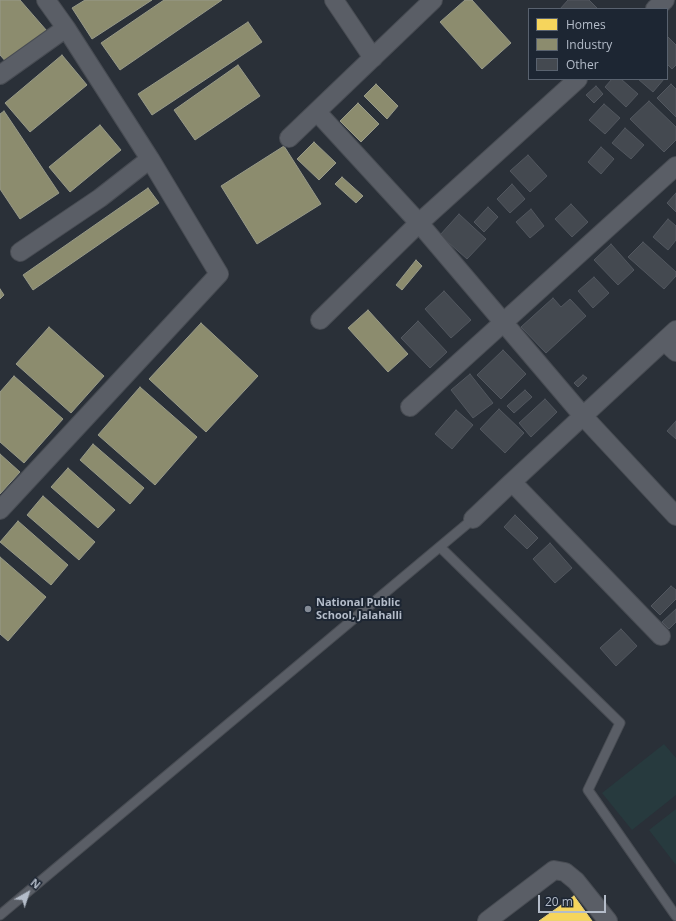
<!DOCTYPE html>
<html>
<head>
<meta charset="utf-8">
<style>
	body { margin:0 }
	#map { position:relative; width:676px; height:921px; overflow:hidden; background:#2a3038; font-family:"Open Sans",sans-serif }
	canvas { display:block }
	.legend { position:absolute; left:528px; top:8px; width:140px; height:72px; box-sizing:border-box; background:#1d2633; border:1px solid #59626f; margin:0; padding:5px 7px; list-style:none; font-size:12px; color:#b4bcc9 }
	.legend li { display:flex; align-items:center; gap:8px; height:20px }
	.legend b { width:20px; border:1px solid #59626f }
	.north { position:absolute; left:8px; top:873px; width:40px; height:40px; -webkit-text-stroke:3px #1d2633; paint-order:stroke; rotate:39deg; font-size:11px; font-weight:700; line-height:16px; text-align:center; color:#b4bcc9 }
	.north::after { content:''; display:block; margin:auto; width:14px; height:18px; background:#b4bcc9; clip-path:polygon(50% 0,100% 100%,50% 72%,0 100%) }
	.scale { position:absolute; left:538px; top:895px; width:68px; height:18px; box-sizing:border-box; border:2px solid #b4bcc9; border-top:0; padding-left:5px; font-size:12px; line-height:14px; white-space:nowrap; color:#b4bcc9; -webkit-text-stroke:3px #1d2633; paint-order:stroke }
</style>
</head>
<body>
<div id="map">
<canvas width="676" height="921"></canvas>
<ul class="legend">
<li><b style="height:11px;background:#f6d55c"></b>Homes</li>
<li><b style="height:11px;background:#8c8c6e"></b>Industry</li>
<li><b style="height:11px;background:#444950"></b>Other</li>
</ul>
<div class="north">N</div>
<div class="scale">20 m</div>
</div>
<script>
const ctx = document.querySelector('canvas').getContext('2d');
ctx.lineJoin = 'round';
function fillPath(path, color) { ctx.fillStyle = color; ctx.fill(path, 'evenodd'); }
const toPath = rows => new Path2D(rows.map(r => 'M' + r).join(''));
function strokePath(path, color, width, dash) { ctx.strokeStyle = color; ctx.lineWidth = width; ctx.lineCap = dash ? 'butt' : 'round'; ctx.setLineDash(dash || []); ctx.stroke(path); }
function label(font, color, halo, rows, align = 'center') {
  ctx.font = font + ' "Open Sans",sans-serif'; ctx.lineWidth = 4; ctx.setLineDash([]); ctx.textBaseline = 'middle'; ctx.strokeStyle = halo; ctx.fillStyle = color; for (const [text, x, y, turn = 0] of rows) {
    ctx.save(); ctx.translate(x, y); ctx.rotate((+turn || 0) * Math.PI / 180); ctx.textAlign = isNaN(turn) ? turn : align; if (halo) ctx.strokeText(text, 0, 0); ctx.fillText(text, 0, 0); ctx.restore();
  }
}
const green = toPath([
	[664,744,676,758,676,795,632,830,602,793],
	[676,809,676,865,649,830]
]);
const homes = toPath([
	[574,896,592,921,539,921,574,896]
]);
const industry = toPath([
	[0,0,20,0,47,31,8,64,0,55,0,0],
	[85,0,152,0,92,39,72,8,85,0],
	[164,0,222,0,120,70,101,43,164,0],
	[465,0,472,0,511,43,482,69,440,22,465,0],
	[248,22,262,42,152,115,138,94,248,22],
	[62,55,87,85,30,132,5,103,62,55],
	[238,65,260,96,195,140,174,110,238,65],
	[376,84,398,106,387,119,364,96,376,84],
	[358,103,379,124,361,142,340,121,358,103],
	[4,111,59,193,20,219,0,189,0,114,4,111],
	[100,125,121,150,70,192,49,167,100,125],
	[314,142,336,163,319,180,297,159,314,142],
	[284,146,321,204,257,244,221,186,284,146],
	[342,177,363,196,356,203,335,184,342,177],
	[148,188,159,203,33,290,23,275,148,188],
	[416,260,422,266,402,290,396,285,416,260],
	[0,289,4,295,0,299,0,289],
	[368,310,408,354,388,372,348,328,368,310],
	[201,323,258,376,206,432,149,379,201,323],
	[49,327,104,376,71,413,16,364,49,327],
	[14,376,63,419,24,463,0,442,0,392,14,376],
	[140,387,197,437,155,485,98,435,140,387],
	[93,444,144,488,130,504,80,460,93,444],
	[0,454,20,472,0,494,0,454],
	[68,468,115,510,98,528,51,487,68,468],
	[43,496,95,542,79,560,27,515,43,496],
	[18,521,68,565,51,585,0,542,18,521],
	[0,557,46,597,8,641,0,634,0,557]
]);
const building = toPath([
	[568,0,589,0,598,9,560,9,568,0],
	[667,36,676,45,676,65,672,69,667,64,667,36],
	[612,79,621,79,638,94,626,107,605,87,612,79],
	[638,79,664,79,653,92,638,79],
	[671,84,676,89,676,117,657,98,671,84],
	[596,86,603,94,594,103,586,95,596,86],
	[649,101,676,127,676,140,664,152,630,119,649,101],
	[604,104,620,118,605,134,589,120,604,104],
	[625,128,644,145,631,159,612,143,625,128],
	[601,147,614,159,601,174,588,162,601,147],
	[528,155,547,176,530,192,510,171,528,155],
	[512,184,525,199,510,213,497,199,512,184],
	[676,193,676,212,667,203,676,193],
	[571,204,588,222,572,237,555,219,571,204],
	[488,207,498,217,484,232,474,222,488,207],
	[531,209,544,226,530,238,516,222,531,209],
	[459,214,486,239,467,259,440,235,459,214],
	[668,219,676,226,676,240,668,250,653,237,668,219],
	[643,242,676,272,676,276,664,289,628,257,643,242],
	[611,244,634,270,618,285,594,260,611,244],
	[594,277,609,293,593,308,578,291,594,277],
	[444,291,471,320,451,338,425,309,444,291],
	[553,298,561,307,570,299,586,316,546,353,521,327,553,298],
	[418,321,447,352,430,368,401,338,418,321],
	[503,350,526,374,501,399,477,375,503,350],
	[470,374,493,403,473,418,451,390,470,374],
	[583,375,587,378,578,387,574,383,583,375],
	[525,390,532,397,514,413,507,406,525,390],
	[545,399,557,412,531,437,519,423,545,399],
	[499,409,524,433,505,453,480,429,499,409],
	[456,410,473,425,452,449,435,434,456,410],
	[676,421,676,439,667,431,676,421],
	[515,515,538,538,527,549,504,527,515,515],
	[550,543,572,568,555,583,533,559,550,543],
	[671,586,676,590,676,599,660,615,651,606,671,586],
	[676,609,676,622,669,629,662,622,676,609],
	[621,629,637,646,616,666,600,648,621,629]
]);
const lane = toPath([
	[440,547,620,723,588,790,676,916],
	[0,915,473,519]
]);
const street = toPath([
	[334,0,373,58],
	[655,9,665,0],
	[0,75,66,28],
	[317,112,419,223,583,416,512,482,661,636],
	[289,138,433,0],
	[20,252,100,198,150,159],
	[320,320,419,223,578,79],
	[676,330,664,341,676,352],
	[664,341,583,416,676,516],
	[410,407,676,166],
	[0,510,219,274,150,159,66,28,46,0],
	[473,519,512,482],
	[487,921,554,870,565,872,576,881,608,921]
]);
const markers = [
	[308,609,4,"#848b96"]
];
const poiNames = [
	["National Public",316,603],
	["School, Jalahalli",316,616]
];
fillPath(green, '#273a3e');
fillPath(homes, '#f6d55c');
strokePath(homes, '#e2ce7d', 1);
fillPath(industry, '#8c8c6e');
strokePath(industry, '#989a89', 1);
fillPath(building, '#444950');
strokePath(building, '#52575f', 1);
strokePath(lane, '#484c53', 11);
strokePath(street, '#484c53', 20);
strokePath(lane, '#5a5e66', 9);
strokePath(street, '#5a5e66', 18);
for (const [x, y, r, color] of markers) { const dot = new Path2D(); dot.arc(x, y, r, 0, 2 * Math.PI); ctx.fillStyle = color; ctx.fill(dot); strokePath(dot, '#1d2633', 1.5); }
label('bold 11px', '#b4bcc9', '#1d2633', poiNames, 'left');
</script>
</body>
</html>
